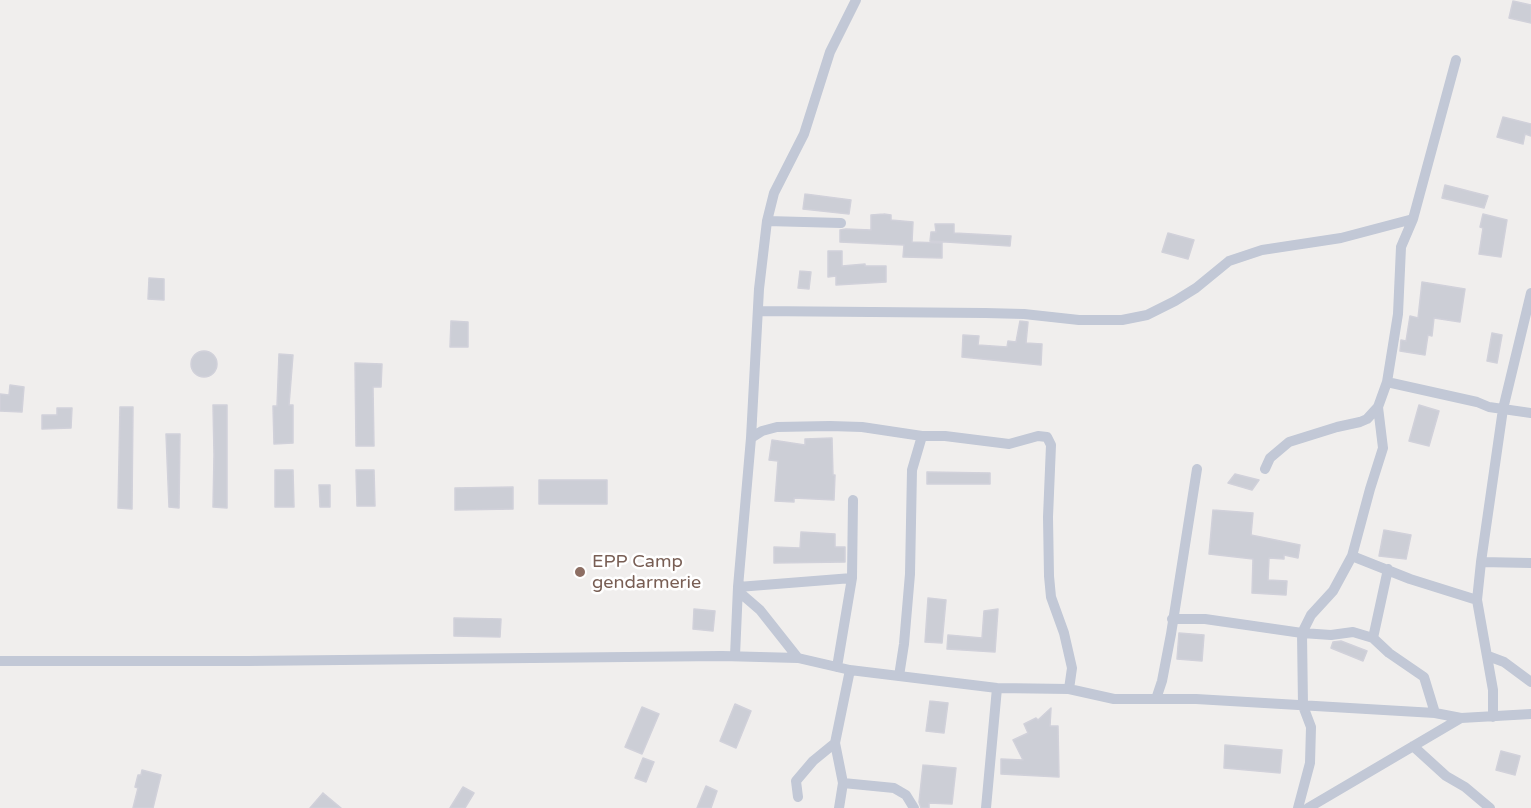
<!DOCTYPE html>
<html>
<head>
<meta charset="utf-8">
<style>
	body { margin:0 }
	canvas { display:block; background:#f0eeed }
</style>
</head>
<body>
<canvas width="1531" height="808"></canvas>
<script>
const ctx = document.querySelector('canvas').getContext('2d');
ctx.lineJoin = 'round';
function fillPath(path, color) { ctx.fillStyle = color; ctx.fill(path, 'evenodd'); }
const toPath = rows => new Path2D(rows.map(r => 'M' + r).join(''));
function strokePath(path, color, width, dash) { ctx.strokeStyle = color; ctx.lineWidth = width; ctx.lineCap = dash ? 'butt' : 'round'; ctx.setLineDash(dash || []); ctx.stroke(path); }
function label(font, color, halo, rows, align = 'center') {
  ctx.font = font + ' "Varela Round",sans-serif'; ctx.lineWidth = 5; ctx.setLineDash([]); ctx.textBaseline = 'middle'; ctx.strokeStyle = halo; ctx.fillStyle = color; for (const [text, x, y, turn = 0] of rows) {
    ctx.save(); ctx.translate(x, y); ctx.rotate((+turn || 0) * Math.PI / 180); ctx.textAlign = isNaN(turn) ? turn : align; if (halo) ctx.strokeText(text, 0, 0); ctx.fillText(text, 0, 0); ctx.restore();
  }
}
const building = toPath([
	[1513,1,1531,5,1531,23,1509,18,1513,1],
	[1503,117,1531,124,1531,136,1525,134,1523,144,1497,137,1503,117],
	[1445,185,1488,196,1484,208,1442,198,1445,185],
	[805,194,851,200,849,214,803,209,805,194],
	[884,214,891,215,891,220,913,222,912,242,942,243,942,258,903,257,904,245,840,242,840,230,846,229,871,230,871,215,884,214],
	[1483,214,1507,220,1501,257,1479,254,1483,228,1480,227,1483,214],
	[935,224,954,224,954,233,1011,236,1010,246,930,241,931,232,936,232,935,224],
	[1168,233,1194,240,1188,259,1162,252,1168,233],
	[828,251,842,251,842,266,865,264,865,266,886,266,886,282,836,285,836,276,828,277,828,251],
	[800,271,811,272,809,289,798,288,800,271],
	[149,278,164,279,164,300,148,299,149,278],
	[1422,282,1465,289,1460,322,1434,318,1432,336,1428,335,1425,355,1400,351,1401,340,1406,341,1410,316,1418,318,1422,282],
	[451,321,468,322,468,347,450,347,451,321],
	[1020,321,1028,322,1026,343,1042,344,1041,365,962,357,963,335,979,336,978,345,1007,347,1008,341,1016,342,1020,321],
	[1492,333,1502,335,1497,363,1487,361,1492,333],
	'191 364a13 13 0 1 1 26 0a13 13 0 1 1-26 0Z',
	[279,354,293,355,289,405,293,405,293,443,274,444,273,406,277,406,279,354],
	[355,363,382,364,381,387,373,387,374,446,356,446,355,363],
	[10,385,24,387,22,412,0,411,0,394,9,395,10,385],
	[213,405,227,405,227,508,213,507,214,455,213,405],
	[1419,405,1439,411,1429,446,1409,441,1419,405],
	[120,407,133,407,132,509,118,508,120,407],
	[57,408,72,408,71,428,42,429,42,415,57,415,57,408],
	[166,434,180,434,179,508,169,507,166,434],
	[832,438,833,475,835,475,834,500,794,498,794,502,775,501,778,461,769,460,772,440,805,445,805,439,832,438],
	[275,470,293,470,294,507,275,507,275,470],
	[356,470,374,470,375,506,357,506,356,470],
	[927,472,990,473,990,484,927,484,927,472],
	[1235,474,1259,480,1252,490,1228,483,1235,474],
	[539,480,607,480,607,504,539,504,539,480],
	[319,485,330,485,330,507,320,507,319,485],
	[513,487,513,509,455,510,455,488,513,487],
	[1213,510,1253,513,1251,535,1300,545,1298,558,1284,555,1284,559,1269,558,1268,580,1287,581,1286,595,1252,593,1253,559,1209,554,1213,510],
	[1384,530,1411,535,1406,559,1379,556,1384,530],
	[801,532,835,534,835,547,845,547,845,562,774,563,774,547,800,548,801,532],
	[928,598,946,600,942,643,925,642,928,598],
	[694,609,715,611,713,631,693,629,694,609],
	[998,609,995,652,947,649,948,635,982,638,984,611,998,609],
	[454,618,501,619,500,637,454,636,454,618],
	[1179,633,1204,635,1202,661,1177,659,1179,633],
	[1341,641,1367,651,1363,661,1331,648,1333,642,1341,641],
	[930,701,948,703,944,733,926,731,930,701],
	[735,704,751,711,736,748,720,741,735,704],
	[642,707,659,714,642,754,625,747,642,707],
	[1051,708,1050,726,1058,726,1059,777,1001,774,1001,759,1023,760,1013,740,1028,733,1024,724,1036,718,1038,720,1051,708],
	[1225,745,1282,750,1280,773,1224,768,1225,745],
	[1501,751,1520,756,1515,775,1496,770,1501,751],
	[643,758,654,762,646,782,635,778,643,758],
	[923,765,956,768,952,804,929,803,929,808,921,808,919,802,923,765],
	[142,770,161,775,153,808,133,808,138,788,135,787,138,775,141,775,142,770],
	[706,786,717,791,711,808,697,808,706,786],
	[463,787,474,793,465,808,450,808,463,787],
	[323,793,341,808,310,808,323,793]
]);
const minor = toPath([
	[767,221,841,223],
	[758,311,985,313,1024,314,1079,320,1122,320,1147,315,1175,301,1196,288,1229,261,1262,250,1341,238,1413,219],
	[1387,382,1477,402,1489,407,1531,413],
	[751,438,762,431,777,427,830,426,862,427,922,436],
	[1265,469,1270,458,1289,442,1337,427,1360,422,1367,419,1378,407],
	[1352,556,1410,579,1477,600],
	[1481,562,1531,563],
	[738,587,852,578],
	[738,591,760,610,798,658],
	[1172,619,1205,619,1302,633,1331,635,1353,632,1373,638,1389,653,1424,677,1435,713],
	[1373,638,1388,569],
	[735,656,738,587,751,438,759,289,767,221,774,193,804,134,830,52,856,0],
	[1488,656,1504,662,1531,682],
	[0,661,247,661,722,656,798,658,850,670,997,688,1069,689,1114,699,1196,699,1435,713,1461,718,1531,714],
	[837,667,852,578,853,500],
	[899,676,904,644,910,574,912,470,922,436,945,436,1009,444,1038,436,1047,437,1051,445,1048,517,1049,576,1051,597,1064,633,1072,668,1069,689],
	[1156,699,1162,681,1171,634,1197,469],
	[1493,717,1493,690,1477,600,1481,562,1503,409,1531,293],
	[1413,746,1446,776,1465,787,1490,808],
	[843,783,894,788,906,795,914,808],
	[798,797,796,781,813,761,835,743],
	[839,808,843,783,835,743,850,670],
	[986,808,997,688],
	[1298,808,1310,763,1311,727,1303,706,1302,633,1311,615,1333,591,1352,556,1370,489,1383,448,1378,407,1387,382,1398,314,1401,247,1413,219,1456,60],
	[1308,808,1461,718]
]);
const markers = [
	[580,572,6,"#8d6e63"]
];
const educationNames = [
	["EPP Camp",592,562],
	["gendarmerie",592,583]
];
fillPath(building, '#ccced6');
strokePath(building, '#d1d1da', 1.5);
strokePath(minor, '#c2c8d6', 10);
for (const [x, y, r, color] of markers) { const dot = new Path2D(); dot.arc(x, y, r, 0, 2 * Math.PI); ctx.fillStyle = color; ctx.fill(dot); strokePath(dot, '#fff', 2); }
label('18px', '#785e54', '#fff', educationNames, 'left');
</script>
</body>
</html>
